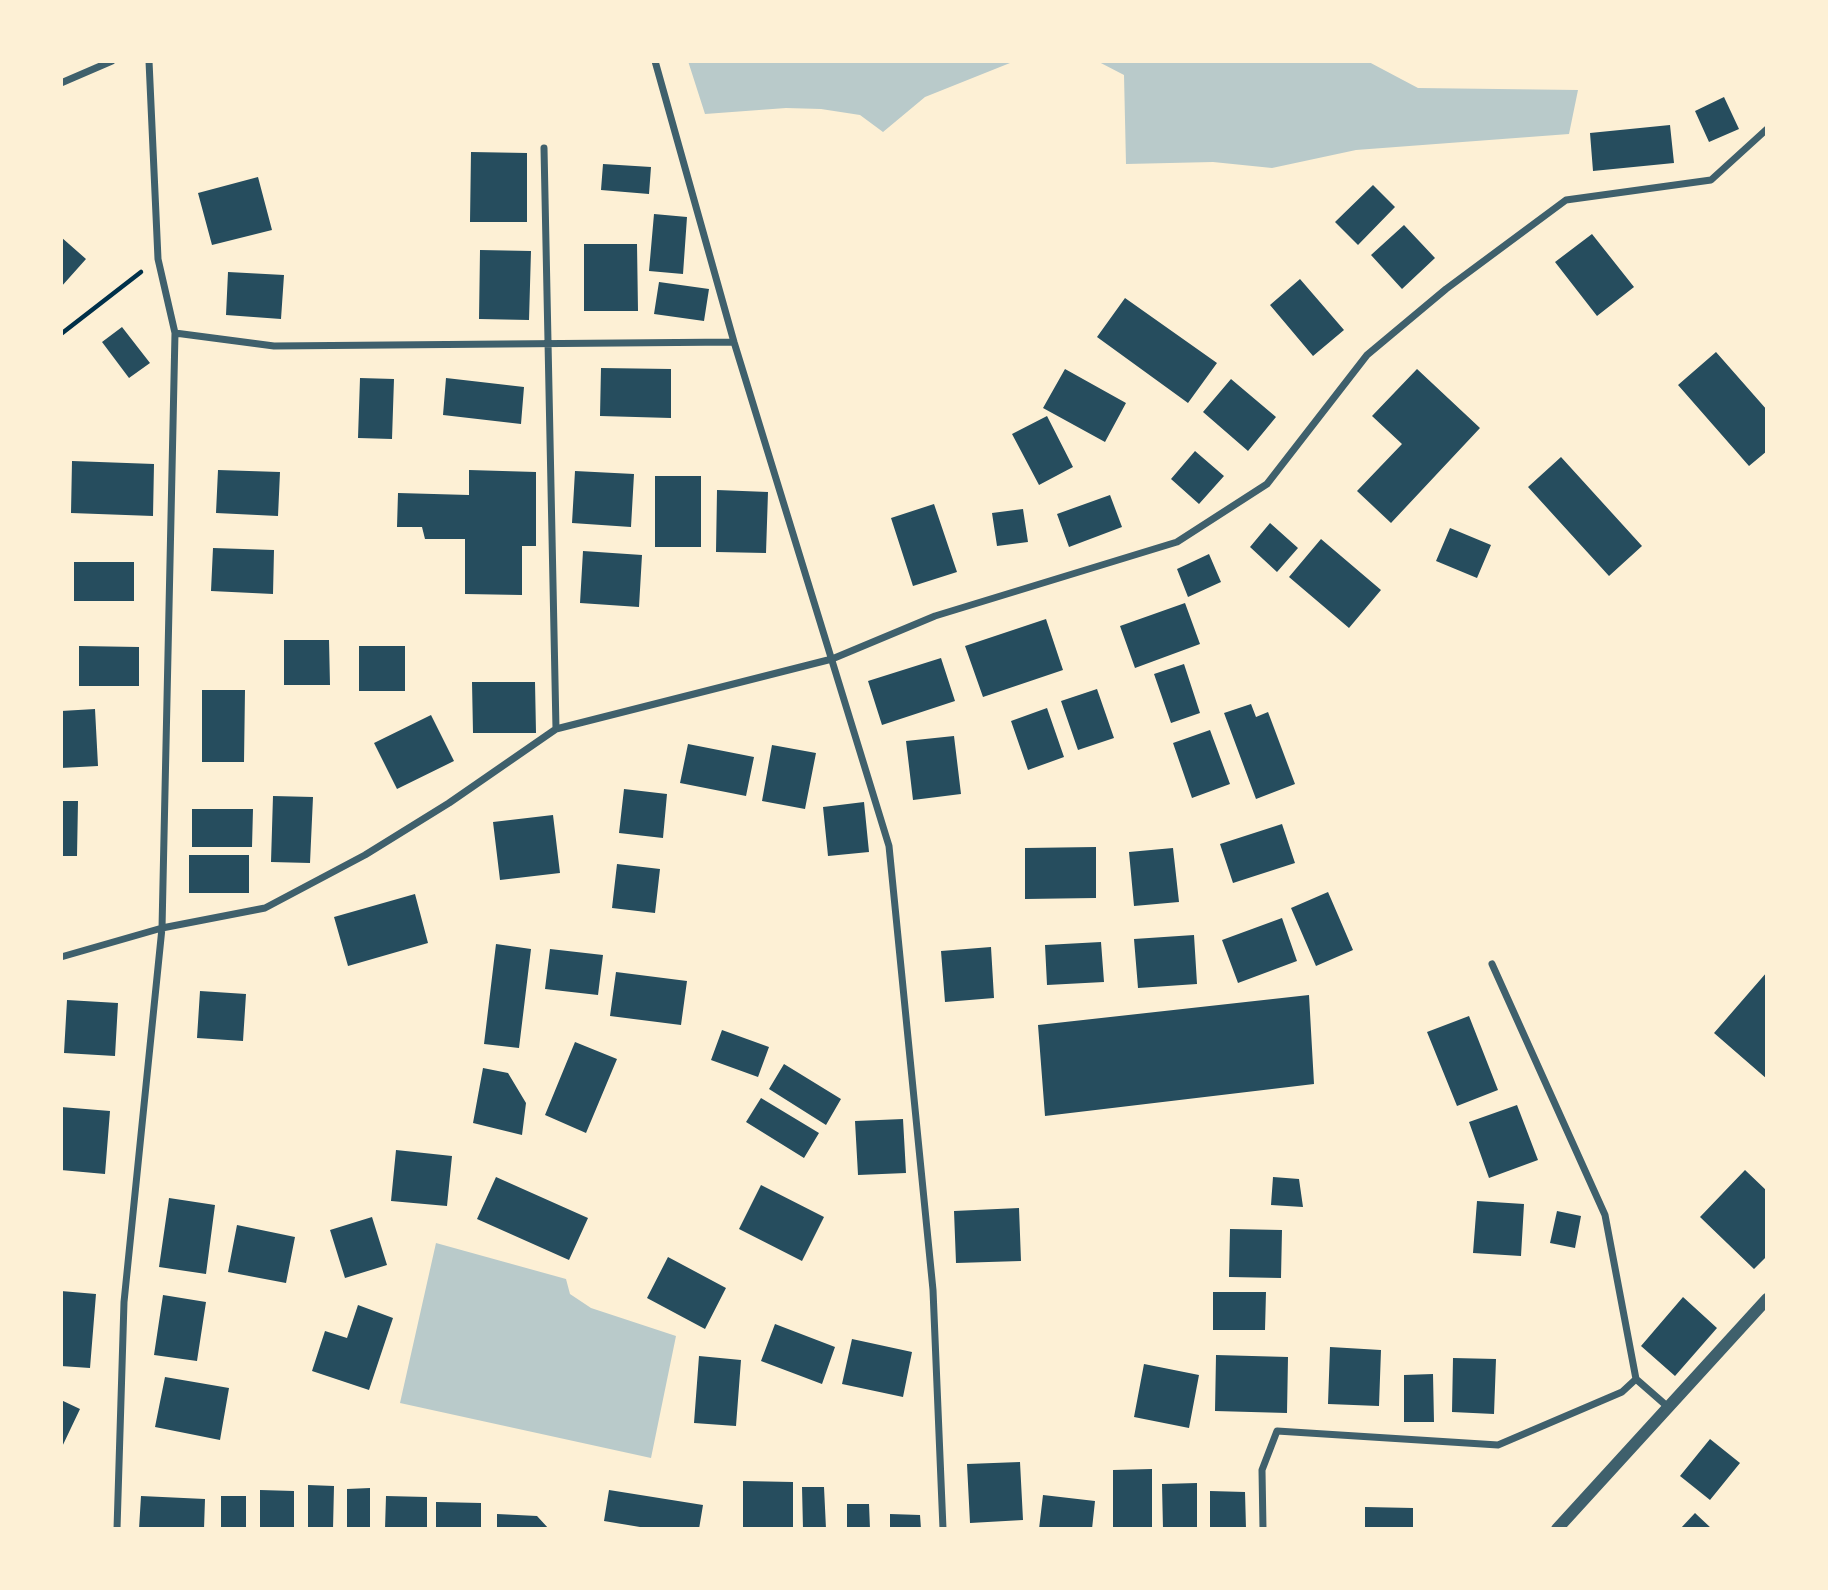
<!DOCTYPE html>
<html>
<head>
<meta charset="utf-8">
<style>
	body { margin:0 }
	#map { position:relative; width:1828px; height:1590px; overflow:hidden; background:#fdf0d5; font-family:Overpass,sans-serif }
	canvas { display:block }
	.frame { position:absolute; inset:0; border:63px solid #fdf0d5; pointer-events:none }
</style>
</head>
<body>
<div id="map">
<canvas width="1828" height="1590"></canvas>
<div class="frame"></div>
</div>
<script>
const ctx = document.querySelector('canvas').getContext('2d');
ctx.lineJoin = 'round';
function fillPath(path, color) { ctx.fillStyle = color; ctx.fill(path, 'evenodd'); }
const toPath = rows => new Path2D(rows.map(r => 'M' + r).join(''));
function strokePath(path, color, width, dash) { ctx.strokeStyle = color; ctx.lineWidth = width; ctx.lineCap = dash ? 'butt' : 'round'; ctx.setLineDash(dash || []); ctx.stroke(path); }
const green = toPath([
	[688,61,1015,61,925,97,883,132,860,115,821,109,786,108,705,114],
	[1097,61,1367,61,1418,88,1578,90,1569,134,1356,150,1272,168,1213,162,1126,164,1124,75],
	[436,1243,566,1279,570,1294,591,1308,676,1336,651,1458,400,1403]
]);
const building = toPath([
	[1724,97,1739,129,1709,142,1695,111],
	[1670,125,1674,163,1593,171,1590,133],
	[471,152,527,153,527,222,470,222],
	[603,164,651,167,649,194,601,190],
	[258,177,272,230,212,245,198,193],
	[1373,185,1395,207,1358,245,1335,222],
	[654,214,687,217,683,274,649,271],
	[1404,225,1435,258,1402,289,1371,255],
	[1592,234,1634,287,1597,316,1555,262],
	[61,237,86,259,61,287],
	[584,244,637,244,638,311,584,311],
	[480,250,531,251,529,320,479,319],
	[228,272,284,275,281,319,226,315],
	[1300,279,1344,330,1313,356,1270,305],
	[659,282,709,289,704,321,654,314],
	[1125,298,1217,363,1188,403,1097,337],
	[122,327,150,363,129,378,102,342],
	[1716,352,1767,410,1767,451,1749,466,1678,385],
	[601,368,671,369,671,418,600,416],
	[1065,369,1126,403,1105,442,1043,408],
	[1417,369,1480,428,1391,523,1357,491,1402,444,1372,416],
	[360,378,394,379,392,439,358,438],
	[446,378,524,387,521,424,443,415],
	[1231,379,1276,417,1248,451,1203,412],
	[1047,416,1073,467,1039,485,1012,434],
	[1195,451,1224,476,1199,504,1171,479],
	[1561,457,1642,546,1609,576,1528,487],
	[72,461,154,464,153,516,71,513],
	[218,470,280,472,278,516,216,513],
	[469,470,536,472,536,546,522,546,522,595,465,594,465,539,425,539,422,527,397,527,398,493,469,495],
	[575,471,634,474,631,527,572,523],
	[655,476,701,476,701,547,655,547],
	[717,490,768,492,766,553,716,552],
	[1110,495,1122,527,1069,547,1057,514],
	[934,504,957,572,913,586,891,518],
	[1023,509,1028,542,997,546,992,513],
	[1270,523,1298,548,1277,572,1250,547],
	[1450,528,1491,545,1477,578,1436,561],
	[1321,539,1381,590,1349,628,1289,577],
	[213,548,274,550,273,594,211,591],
	[583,551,642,555,639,607,580,603],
	[1209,554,1221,582,1188,597,1177,569],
	[74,562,134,562,134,601,74,601],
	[1185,603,1200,644,1135,668,1120,626],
	[1046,619,1063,670,983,697,965,646],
	[284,640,329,640,330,685,284,685],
	[79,646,139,647,139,686,79,686],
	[359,646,405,646,405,691,359,691],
	[941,658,955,701,882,725,868,681],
	[1184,664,1200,713,1171,723,1154,674],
	[472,682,535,682,536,733,473,733],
	[1097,689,1114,738,1078,750,1061,701],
	[202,690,245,690,244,762,202,762],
	[1251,704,1256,717,1268,712,1295,784,1256,799,1224,713],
	[1047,708,1064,757,1028,770,1011,721],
	[95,709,98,766,61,768,61,711],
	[431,715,454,761,397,789,374,743],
	[1210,730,1230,784,1192,798,1173,743],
	[954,736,961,794,913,800,906,741],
	[688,744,754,757,746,796,680,783],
	[772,745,816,753,805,809,762,801],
	[624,789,667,794,663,838,619,833],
	[273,796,313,797,310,863,271,862],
	[61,801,78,801,77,856,61,856],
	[864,802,869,852,828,856,823,807],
	[192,809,253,809,252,847,192,847],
	[553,815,560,873,500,880,493,822],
	[1282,824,1295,863,1233,883,1220,844],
	[1096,847,1096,898,1025,899,1025,848],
	[1173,848,1179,902,1134,906,1129,852],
	[189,855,249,855,249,893,189,893],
	[617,864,660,869,655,913,612,908],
	[1328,892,1353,950,1316,966,1291,908],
	[415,894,428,943,348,966,334,917],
	[1282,918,1297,961,1238,983,1222,940],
	[1194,935,1197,984,1138,988,1134,939],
	[1101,942,1104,982,1047,985,1045,945],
	[496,944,531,949,519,1048,484,1044],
	[991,947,994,998,945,1002,941,951],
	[550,949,603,955,598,995,545,989],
	[616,972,687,981,681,1025,610,1016],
	[1767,972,1767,1079,1714,1033],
	[200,991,246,994,243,1041,197,1038],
	[1309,995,1314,1084,1045,1116,1038,1025],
	[67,1000,118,1003,115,1056,64,1053],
	[1469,1016,1498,1090,1457,1106,1427,1032],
	[722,1030,769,1047,758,1077,711,1060],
	[575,1042,617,1059,586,1133,545,1115],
	[784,1064,841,1099,826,1125,769,1089],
	[483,1068,508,1073,526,1103,522,1135,473,1123],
	[761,1098,819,1133,804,1158,746,1122],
	[1517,1105,1538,1160,1489,1178,1469,1122],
	[61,1107,110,1111,105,1174,61,1170],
	[903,1119,906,1173,858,1175,855,1121],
	[396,1150,452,1156,447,1206,391,1201],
	[1745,1170,1767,1191,1767,1256,1754,1269,1700,1217],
	[496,1177,588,1218,569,1260,477,1219],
	[1273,1177,1299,1179,1303,1207,1271,1205],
	[761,1185,824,1217,802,1261,739,1229],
	[169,1198,215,1205,206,1274,159,1267],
	[1477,1201,1524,1204,1521,1256,1473,1253],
	[1019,1208,1021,1261,956,1263,954,1211],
	[1557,1211,1581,1216,1575,1248,1550,1243],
	[372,1217,387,1265,345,1278,330,1230],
	[237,1225,295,1237,286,1283,228,1272],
	[1230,1229,1282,1230,1281,1278,1229,1277],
	[668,1257,726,1288,705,1329,647,1298],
	[61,1291,96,1294,90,1368,61,1366],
	[1213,1292,1266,1292,1265,1330,1213,1330],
	[163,1295,206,1302,197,1361,154,1355],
	[1683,1297,1717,1328,1675,1376,1641,1346],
	[358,1305,393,1318,369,1390,312,1371,325,1331,347,1338],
	[775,1324,835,1347,822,1384,761,1361],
	[852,1339,912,1352,903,1397,842,1384],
	[1330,1347,1381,1350,1379,1406,1328,1404],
	[1216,1355,1288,1357,1287,1413,1215,1411],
	[699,1356,741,1360,736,1426,694,1423],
	[1453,1358,1496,1359,1494,1414,1452,1412],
	[1144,1364,1199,1375,1189,1428,1134,1417],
	[1433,1374,1434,1422,1404,1422,1404,1375],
	[165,1377,229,1388,220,1440,155,1427],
	[61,1400,80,1409,61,1449],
	[1710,1439,1740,1463,1710,1500,1680,1476],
	[1020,1462,1023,1520,970,1523,967,1464],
	[1152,1469,1152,1529,1113,1529,1113,1470],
	[743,1481,793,1482,793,1529,743,1529],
	[1197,1483,1197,1529,1163,1529,1162,1484],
	[308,1485,334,1486,333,1529,308,1529],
	[802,1487,824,1487,826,1529,803,1529],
	[370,1488,370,1529,347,1529,347,1489],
	[260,1490,294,1491,294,1529,260,1529],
	[609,1490,703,1505,699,1529,652,1529,604,1521],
	[1210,1491,1245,1492,1246,1529,1210,1529],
	[1043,1495,1095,1501,1092,1529,1039,1529],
	[141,1496,205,1499,204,1529,139,1529],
	[221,1496,246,1496,246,1529,221,1529],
	[386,1496,427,1497,427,1529,385,1529],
	[436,1502,481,1503,481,1529,436,1529],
	[847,1504,869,1504,870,1529,847,1529],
	[1365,1507,1413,1508,1413,1529,1365,1529],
	[1695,1513,1712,1529,1680,1529],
	[497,1514,537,1516,549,1529,497,1529],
	[890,1514,920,1515,921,1529,890,1529]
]);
const path = toPath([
	[61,334,141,272]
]);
const minor = toPath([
	[655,61,734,342,889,846,933,1290,943,1529],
	[61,83,112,61],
	[544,148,556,729],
	[175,333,274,346,734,342],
	[61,957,162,928,265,908,365,855,449,803,556,729,832,659,935,616,1177,542,1267,484,1367,355,1446,289,1566,200,1711,180,1767,129],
	[1636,1379,1668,1407],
	[117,1529,124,1302,162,928,175,333,158,259,149,61],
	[1263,1529,1262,1470,1277,1431,1498,1445,1622,1392,1636,1379,1605,1215,1492,964]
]);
const tertiary = toPath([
	[1557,1529,1767,1299]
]);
fillPath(green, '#b9caca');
fillPath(building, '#264d5e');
strokePath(path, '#003049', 4.5);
strokePath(minor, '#3f606c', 7);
strokePath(tertiary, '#3f606c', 12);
</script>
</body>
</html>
